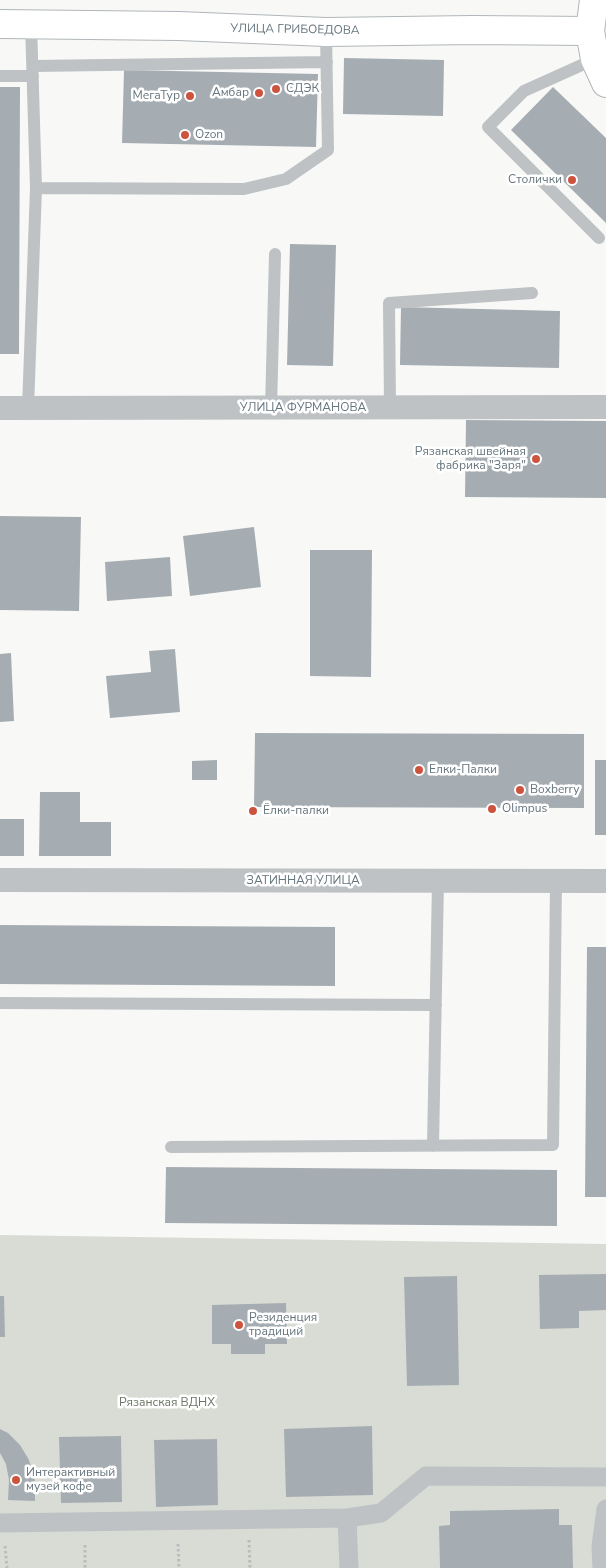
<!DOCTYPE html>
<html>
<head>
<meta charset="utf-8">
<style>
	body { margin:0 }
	canvas { display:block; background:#f8f8f6 }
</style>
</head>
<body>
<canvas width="606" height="1568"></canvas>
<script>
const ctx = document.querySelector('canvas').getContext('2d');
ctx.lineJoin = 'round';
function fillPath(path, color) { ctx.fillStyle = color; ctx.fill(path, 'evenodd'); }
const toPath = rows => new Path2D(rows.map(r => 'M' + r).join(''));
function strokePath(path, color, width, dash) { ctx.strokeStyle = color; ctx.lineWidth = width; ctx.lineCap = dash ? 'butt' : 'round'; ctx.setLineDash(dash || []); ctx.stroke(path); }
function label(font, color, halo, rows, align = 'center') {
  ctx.font = font + ' "Nunito Sans",sans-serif'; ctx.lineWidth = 5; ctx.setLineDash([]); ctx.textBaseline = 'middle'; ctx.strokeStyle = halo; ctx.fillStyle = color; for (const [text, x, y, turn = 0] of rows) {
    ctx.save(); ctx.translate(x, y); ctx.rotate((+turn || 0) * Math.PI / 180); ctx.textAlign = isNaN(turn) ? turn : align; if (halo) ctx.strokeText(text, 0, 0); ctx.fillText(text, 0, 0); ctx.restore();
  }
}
const green = toPath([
	[0,1235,606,1244,606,1568,0,1568]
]);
const building = toPath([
	[344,58,444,60,443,116,343,114],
	[124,70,318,74,316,147,122,143],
	[0,87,20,87,19,354,0,354],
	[553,87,606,138,606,223,511,130],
	[290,244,336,245,333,366,287,365],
	[401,307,560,311,559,368,400,365],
	[466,420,606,421,606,498,465,497],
	[0,516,81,517,79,611,0,610],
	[254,527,261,587,190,596,183,536],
	[310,550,372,550,371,677,310,676],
	[170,557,172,596,107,601,105,562],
	[175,649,180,712,110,718,106,676,151,672,149,651],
	[11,653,14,721,0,722,0,654],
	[255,733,584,734,584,808,254,807],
	[217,760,217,780,192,780,192,761],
	[595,760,606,760,606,835,595,835],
	[40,792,80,792,80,822,111,822,111,856,39,856],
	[0,819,24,819,24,856,0,856],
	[0,925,335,927,335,986,0,984],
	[587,947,606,947,606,1197,585,1197],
	[166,1167,557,1170,557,1226,165,1223],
	[606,1274,606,1310,579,1311,579,1328,540,1329,539,1275],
	[457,1276,459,1385,407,1386,404,1277],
	[0,1296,4,1296,5,1337,0,1337],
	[286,1303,287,1344,265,1344,265,1354,231,1354,231,1344,212,1344,212,1305],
	[372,1426,373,1495,286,1497,284,1429],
	[0,1429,8,1433,20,1445,29,1460,35,1481,35,1501,8,1500,9,1480,6,1464,0,1453],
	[121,1436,122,1502,61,1503,59,1437],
	[217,1439,218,1505,156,1507,154,1440],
	[559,1509,559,1525,572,1525,573,1568,440,1568,439,1526,450,1525,450,1511]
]);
const path = toPath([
	[249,1540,250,1568],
	[178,1544,179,1568],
	[85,1545,85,1568],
	[5,1546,7,1568]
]);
const service = toPath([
	[31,24,36,188,244,189,286,179,328,150,326,32],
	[595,59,524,91,488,127,599,238],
	[33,66,327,62],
	[0,76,33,76],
	[28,408,36,188],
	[271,408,275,254],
	[390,408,389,303,532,293],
	[0,1003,436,1005],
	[433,1146,438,881],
	[171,1147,553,1145,556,881]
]);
const pedestrian = toPath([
	[347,1518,381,1513,426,1476,606,1477],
	[0,1523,347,1518,349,1568],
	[601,1546,606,1509],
	[602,1568,601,1546,606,1546]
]);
const minor = toPath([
	[0,408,606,407],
	[0,880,606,881]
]);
const secondary = toPath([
	[594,0,590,31,595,59,606,83],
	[0,24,179,26,326,32,472,30,590,31]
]);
const markers = [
	[276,89,5,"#ce533f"],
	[259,93,5,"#ce533f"],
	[190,96,5,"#ce533f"],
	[185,135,5,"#ce533f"],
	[572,180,5,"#ce533f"],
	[536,459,5,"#ce533f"],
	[419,770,5,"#ce533f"],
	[520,790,5,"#ce533f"],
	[492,809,5,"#ce533f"],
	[253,811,5,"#ce533f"],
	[239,1325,5,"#ce533f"],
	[16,1480,5,"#ce533f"]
];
const streetNames = [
	["УЛИЦА ГРИБОЕДОВА",295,30,1],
	["УЛИЦА ФУРМАНОВА",303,408],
	["ЗАТИННАЯ УЛИЦА",303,881]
];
const poiNames = [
	["СДЭК",286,89],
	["Амбар",249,93,"right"],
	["МегаТур",180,96,"right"],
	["Ozon",195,135],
	["Столички",562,180,"right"],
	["Рязанская швейная",526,452,"right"],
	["фабрика \"Заря\"",526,466,"right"],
	["Елки-Палки",429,770],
	["Boxberry",530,790],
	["Olimpus",502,809],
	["Ёлки-палки",263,811],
	["Резиденция",249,1318],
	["традиций",249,1332],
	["Интерактивный",26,1473],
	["музей кофе",26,1487]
];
const parkNames = [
	["Рязанская ВДНХ",167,1403]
];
fillPath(green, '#d8dcd5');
fillPath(building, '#a6adb2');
strokePath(secondary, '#b0b6ba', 30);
strokePath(path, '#b8bcbe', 3, [2.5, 2.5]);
strokePath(service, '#bec2c5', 12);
strokePath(pedestrian, '#bec2c5', 19);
strokePath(minor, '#bec2c5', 24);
strokePath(secondary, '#fff', 28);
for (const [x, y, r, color] of markers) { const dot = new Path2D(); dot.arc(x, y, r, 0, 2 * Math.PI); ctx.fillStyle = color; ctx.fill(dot); strokePath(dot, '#fff', 2); }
label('12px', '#66757d', '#fff', streetNames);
label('12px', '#66757d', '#fff', poiNames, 'left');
label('12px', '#697665', '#fff', parkNames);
</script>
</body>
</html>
